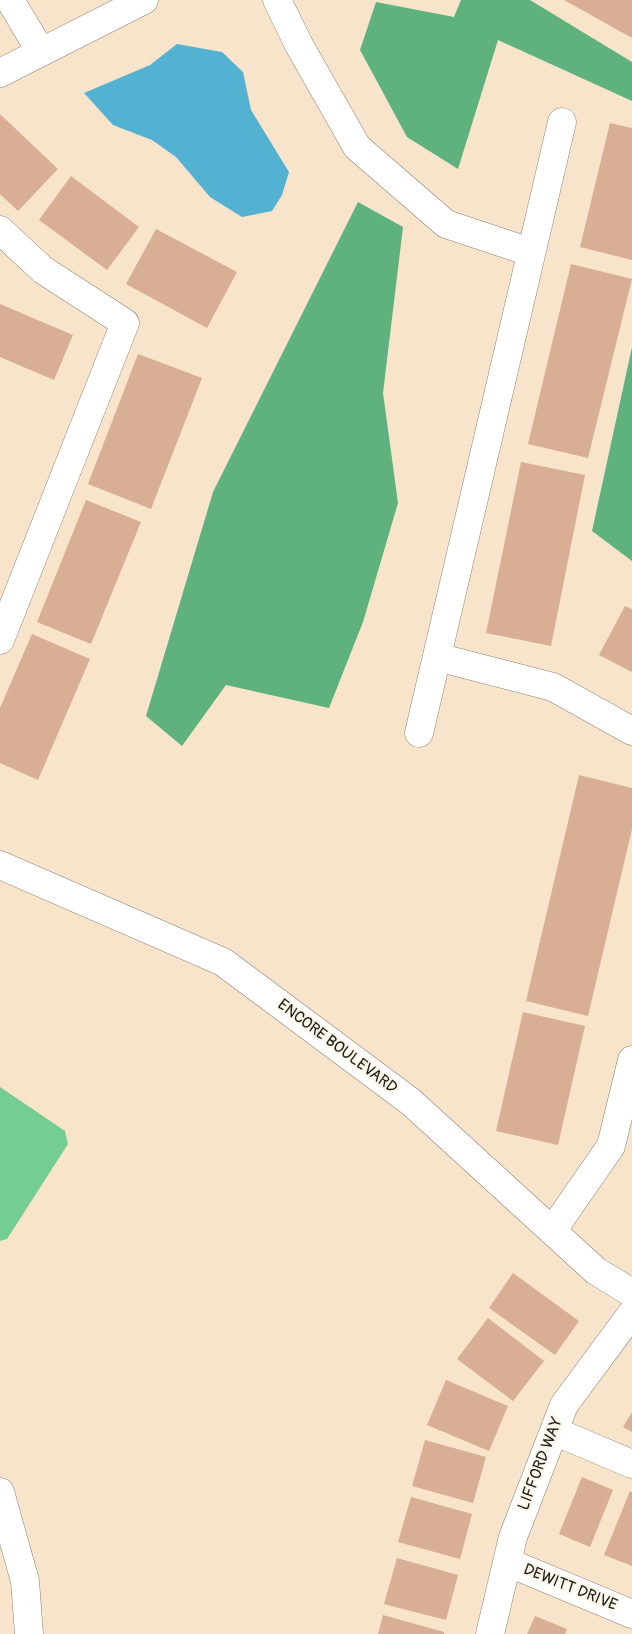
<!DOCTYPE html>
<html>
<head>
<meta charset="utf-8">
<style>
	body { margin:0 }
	canvas { display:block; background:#f7e4cb }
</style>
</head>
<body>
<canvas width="632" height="1634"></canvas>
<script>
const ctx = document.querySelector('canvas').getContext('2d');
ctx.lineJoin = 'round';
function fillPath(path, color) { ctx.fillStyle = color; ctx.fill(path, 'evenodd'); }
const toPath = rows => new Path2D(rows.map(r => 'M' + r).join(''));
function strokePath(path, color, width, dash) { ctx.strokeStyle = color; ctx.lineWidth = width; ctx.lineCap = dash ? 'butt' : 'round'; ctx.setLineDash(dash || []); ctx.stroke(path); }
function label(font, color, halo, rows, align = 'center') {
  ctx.font = font + ' Pangolin,sans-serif'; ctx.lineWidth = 4; ctx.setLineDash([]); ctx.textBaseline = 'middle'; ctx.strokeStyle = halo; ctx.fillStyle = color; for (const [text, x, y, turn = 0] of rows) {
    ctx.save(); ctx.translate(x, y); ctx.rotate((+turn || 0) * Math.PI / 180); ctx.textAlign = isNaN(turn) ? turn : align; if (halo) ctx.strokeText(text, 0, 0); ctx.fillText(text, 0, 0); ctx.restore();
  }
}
const green = toPath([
	[0,1087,65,1131,68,1144,7,1239,0,1241]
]);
const forest = toPath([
	[461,0,530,0,632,62,632,101,498,40,458,169,407,137,360,50,376,2,454,17],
	[358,202,403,227,383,393,398,503,363,622,329,708,226,685,182,746,146,716,213,492],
	[632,347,632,561,592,531]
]);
const water = toPath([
	[177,44,222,52,243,72,251,110,289,172,282,195,272,211,242,217,210,197,176,157,152,140,113,125,84,93,150,65]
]);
const building = toPath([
	[564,0,632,0,632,38],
	[0,114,58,169,18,211,0,194],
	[610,123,632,128,632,260,580,247],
	[71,176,139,227,107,270,39,220],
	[156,229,237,272,207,328,126,284],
	[571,264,632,279,588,458,528,444],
	[0,304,73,335,54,380,0,357],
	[138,354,202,378,151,509,88,484],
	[521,462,585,475,551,646,486,633],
	[86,500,141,522,91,644,37,622],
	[625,606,632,609,632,672,599,655],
	[32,634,90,659,38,780,0,763,0,708],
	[579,775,632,788,632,829,588,1016,526,1001],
	[523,1012,585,1026,558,1145,496,1131],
	[513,1273,579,1321,555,1355,489,1308],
	[488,1318,544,1361,513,1401,457,1359],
	[446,1380,508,1406,489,1451,427,1425],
	[632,1412,632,1432,623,1427],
	[425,1440,486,1457,473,1503,412,1486],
	[582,1477,613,1490,590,1547,559,1534],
	[630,1491,632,1492,632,1566,604,1555],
	[411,1497,472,1514,460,1559,398,1542],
	[397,1558,458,1575,446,1620,384,1604],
	[383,1615,444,1632,444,1634,378,1634],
	[535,1616,567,1629,565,1634,527,1634]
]);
const minor = toPath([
	[10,0,41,52],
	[277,0,299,45,357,147,446,224,530,252],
	[0,73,144,0],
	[0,230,43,270,125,323,0,640],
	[437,657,553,687,632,731],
	[419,733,562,122],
	[0,865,223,962,411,1102,596,1271,632,1293],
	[552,1231,611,1146,632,1060],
	[554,1431,632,1464],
	[0,1492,25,1581,29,1634],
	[507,1562,632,1614],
	[490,1634,513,1537,564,1405,632,1313]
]);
const streetNames = [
	["ENCORE BOULEVARD",337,1047,37],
	["LIFFORD WAY",541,1464,-69],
	["DEWITT DRIVE",570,1588,22]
];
fillPath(green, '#74ce94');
fillPath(forest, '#5fb17e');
fillPath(water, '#53b2d1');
fillPath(building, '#d8ae94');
strokePath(minor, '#8a8074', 29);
strokePath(minor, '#fff', 28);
label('16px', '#1c1c1c', '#fcf5e5', streetNames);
</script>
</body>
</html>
